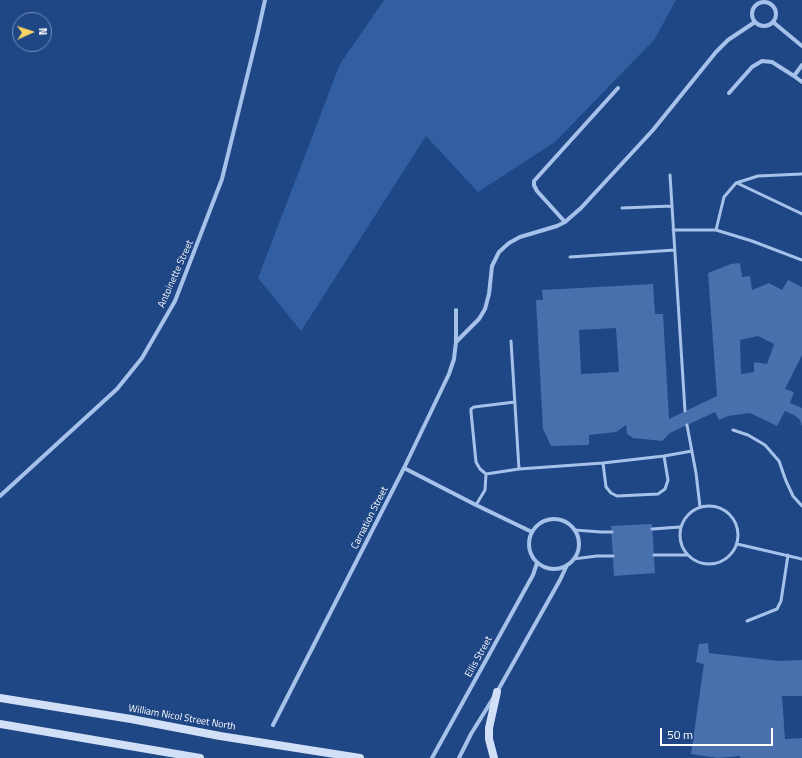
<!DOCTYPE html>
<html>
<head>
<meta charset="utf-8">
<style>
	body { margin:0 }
	#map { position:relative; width:802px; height:758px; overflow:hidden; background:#1f4685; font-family:"Titillium Web",sans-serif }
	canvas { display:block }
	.north { position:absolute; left:12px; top:12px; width:40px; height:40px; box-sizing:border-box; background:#1f4685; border:1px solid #7990b6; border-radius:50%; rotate:87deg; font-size:11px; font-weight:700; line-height:16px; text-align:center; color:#fff }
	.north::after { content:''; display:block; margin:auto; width:14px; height:18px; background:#f8d566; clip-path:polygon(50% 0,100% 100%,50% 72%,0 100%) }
	.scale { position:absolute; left:660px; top:728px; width:113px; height:18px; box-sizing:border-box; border:2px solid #fff; border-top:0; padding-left:5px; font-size:12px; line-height:14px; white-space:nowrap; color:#fff; -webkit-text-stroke:3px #1f4685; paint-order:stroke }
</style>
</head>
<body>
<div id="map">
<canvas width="802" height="758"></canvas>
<div class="north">N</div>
<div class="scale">50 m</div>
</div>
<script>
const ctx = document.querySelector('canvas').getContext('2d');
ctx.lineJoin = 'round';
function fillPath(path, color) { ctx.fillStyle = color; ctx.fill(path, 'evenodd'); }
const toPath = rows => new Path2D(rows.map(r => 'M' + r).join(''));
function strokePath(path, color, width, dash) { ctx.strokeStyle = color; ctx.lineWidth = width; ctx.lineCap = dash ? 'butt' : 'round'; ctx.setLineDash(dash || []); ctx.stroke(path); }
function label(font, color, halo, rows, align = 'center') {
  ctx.font = font + ' "Titillium Web",sans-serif'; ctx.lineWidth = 3; ctx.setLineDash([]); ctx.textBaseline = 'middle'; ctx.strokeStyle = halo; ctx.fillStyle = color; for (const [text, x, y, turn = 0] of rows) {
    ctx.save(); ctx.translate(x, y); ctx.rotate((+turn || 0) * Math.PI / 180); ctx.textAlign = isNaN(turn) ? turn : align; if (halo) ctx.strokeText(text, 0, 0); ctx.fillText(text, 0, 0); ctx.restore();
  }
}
const green = toPath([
	[384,0,676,0,654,40,555,142,478,192,426,136,301,331,258,278,340,64]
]);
const building = toPath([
	[740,263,742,277,750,276,752,290,769,283,782,290,788,280,802,287,802,355,785,389,794,392,790,403,802,408,802,426,800,420,794,415,785,411,777,426,750,413,728,416,719,420,715,412,670,433,662,441,633,438,627,434,626,425,616,432,589,435,589,445,551,446,543,429,536,300,543,300,542,290,653,284,655,314,663,314,669,419,717,396,708,273,731,264],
	[616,328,619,372,581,374,579,330],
	[758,336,774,344,767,364,754,362,754,372,741,374,740,340],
	[652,524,655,573,614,576,611,526],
	[708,643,709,653,778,661,802,660,802,696,782,696,785,739,802,738,802,758,740,758,740,756,718,758,691,754,704,664,696,662,699,644]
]);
const lane = toPath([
	[670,175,685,411],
	[737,183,802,214],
	[622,208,672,206],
	[673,230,716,230,752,241,802,260],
	[716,230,724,197,736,183,758,176,802,174],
	[570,257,675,250],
	[687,425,696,473,700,507],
	[733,430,748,435,765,445,779,461,786,481,793,496,802,506],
	[603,463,606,487,611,493,617,496,658,494,665,489,668,480,664,456],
	[519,469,603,463,664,456,692,451],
	[486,474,480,469,476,462,471,412,471,409,474,407,515,402],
	[476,505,485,490,486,474,519,469,511,341],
	'680 535a29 29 0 1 1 58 0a29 29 0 1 1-58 0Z',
	[652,529,680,527],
	[574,530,601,532,612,532],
	[737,544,802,559],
	[654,555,687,555],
	[573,559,597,556,613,556],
	[747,621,777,609,781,601,788,555]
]);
const street = toPath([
	'752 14a12 12 0 1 1 24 0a12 12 0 1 1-24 0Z',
	[773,22,802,46],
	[794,76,802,82],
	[729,93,752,67,762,61,772,62,794,76,802,65],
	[565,222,537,191,534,185,534,181,618,88],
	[456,342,479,319,485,309,489,294,492,266,499,252,509,243,520,237,557,226,565,222,581,208,653,130,716,52,728,40,755,22],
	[404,468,476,505,532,532],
	[0,496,117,389,142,358,175,301,222,179,257,36,265,0],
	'529 544a25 25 0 1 1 50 0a25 25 0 1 1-50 0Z',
	[273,725,404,468,449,374,454,359,456,342,456,310],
	[432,758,533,575,537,563],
	[459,758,471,734,497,692,560,580,567,565]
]);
const secondary = toPath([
	[0,698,131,719,220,736,360,758],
	[0,724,200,758],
	[494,758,489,739,489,728,497,692]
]);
const streetNames = [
	["Antoinette Street",176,274,-66],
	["Carnation Street",370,518,-63],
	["Ellis Street",479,657,-61],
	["William Nicol Street North",182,718,10]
];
fillPath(green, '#325fa2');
fillPath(building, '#4770ad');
strokePath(lane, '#a6c2ea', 3);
strokePath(street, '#a6c2ea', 4);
strokePath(secondary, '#d2e0f7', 8);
label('10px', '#fff', '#1f4685', streetNames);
</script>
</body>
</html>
